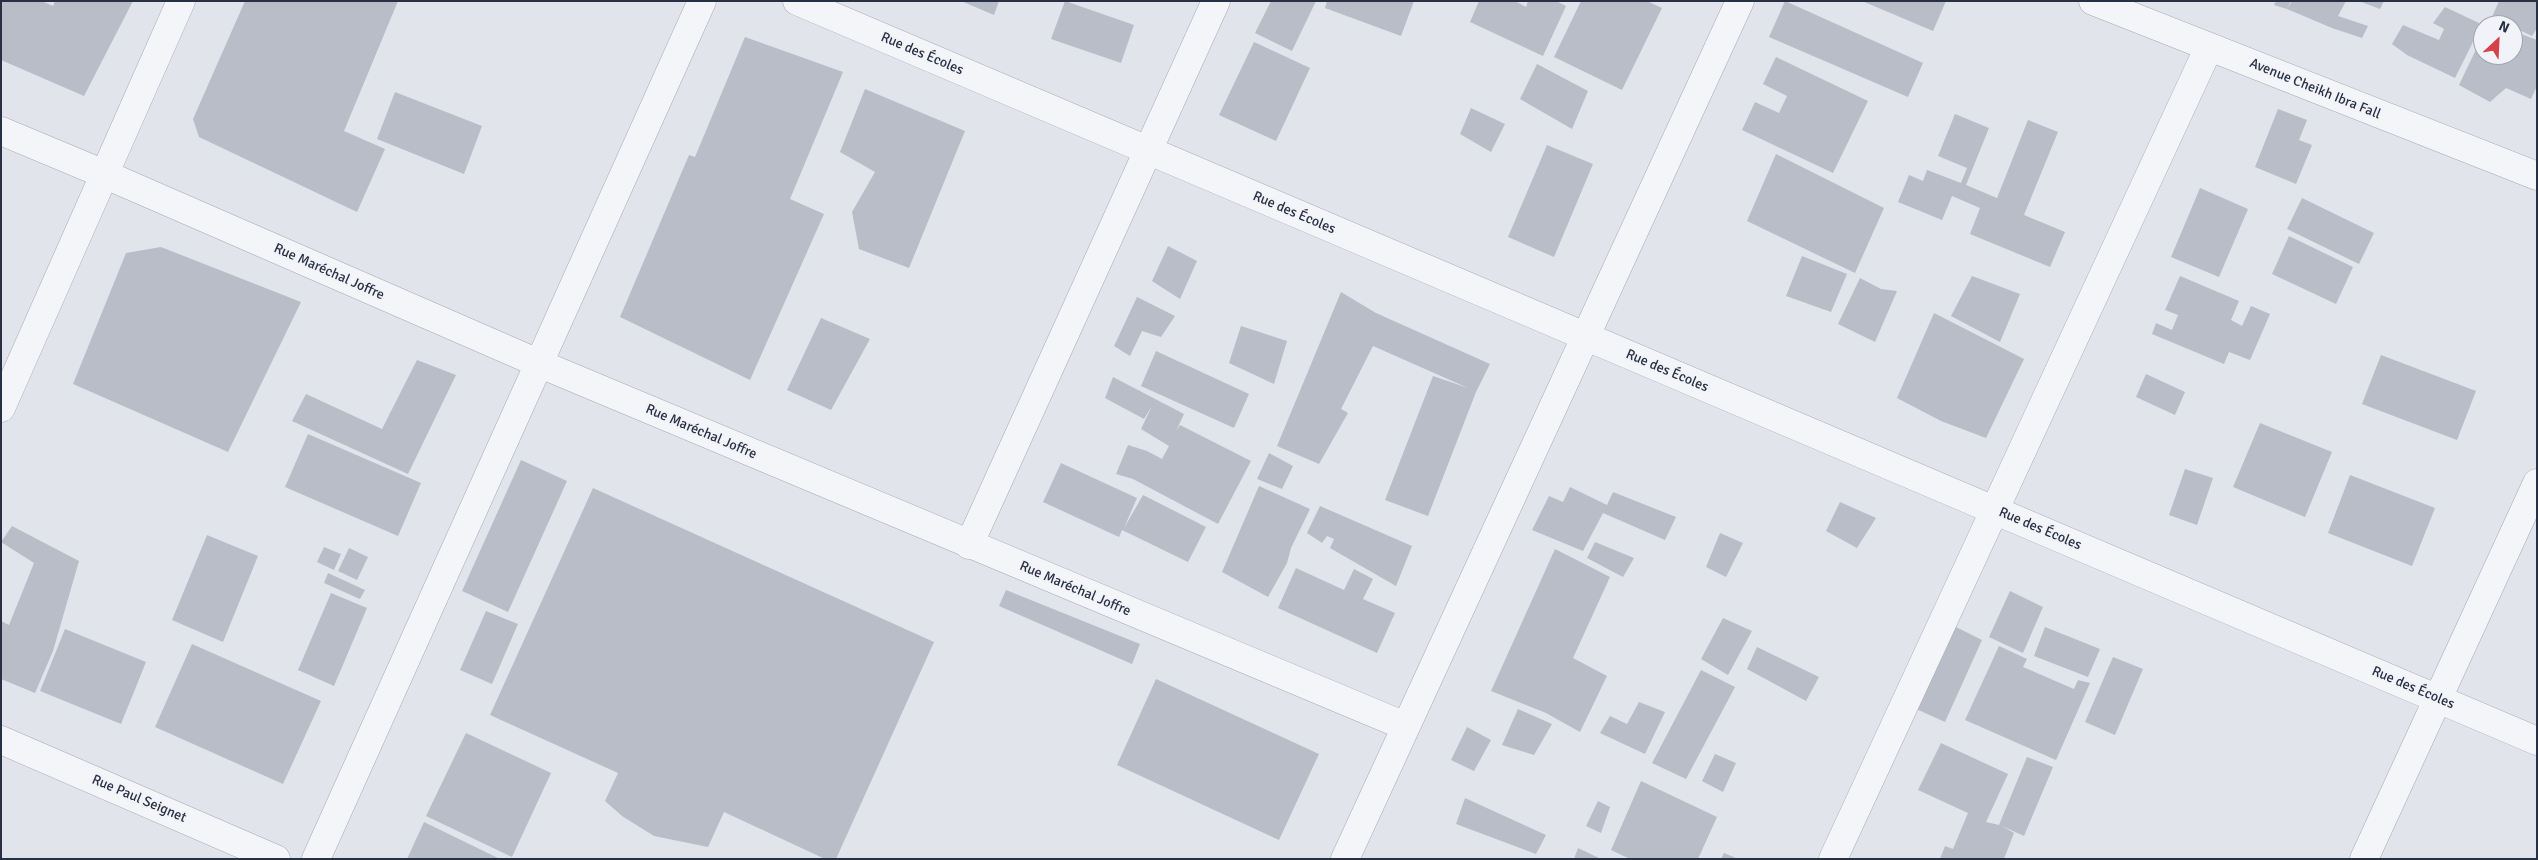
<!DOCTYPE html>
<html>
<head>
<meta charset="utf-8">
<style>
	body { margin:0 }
	#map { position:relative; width:2538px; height:860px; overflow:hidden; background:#e1e4eb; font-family:Signika,sans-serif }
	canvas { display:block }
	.frame { position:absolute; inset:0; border:2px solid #283043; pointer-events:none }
	.north { position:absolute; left:2473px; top:15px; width:50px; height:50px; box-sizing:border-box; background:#f1f3f8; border:1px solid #a1a5b0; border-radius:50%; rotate:25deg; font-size:14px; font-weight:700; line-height:20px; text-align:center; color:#283043 }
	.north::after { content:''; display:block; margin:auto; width:18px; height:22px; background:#d6404b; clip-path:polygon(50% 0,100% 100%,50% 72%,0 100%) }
</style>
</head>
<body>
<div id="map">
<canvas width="2538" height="860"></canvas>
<div class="frame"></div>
<div class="north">N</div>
</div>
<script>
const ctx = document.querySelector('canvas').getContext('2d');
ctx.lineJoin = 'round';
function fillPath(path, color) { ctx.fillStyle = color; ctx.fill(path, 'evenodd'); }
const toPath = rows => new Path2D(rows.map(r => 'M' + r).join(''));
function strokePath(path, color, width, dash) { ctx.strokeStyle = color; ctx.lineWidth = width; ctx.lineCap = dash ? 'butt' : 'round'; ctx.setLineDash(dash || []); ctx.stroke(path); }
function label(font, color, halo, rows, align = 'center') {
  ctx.font = font + ' Signika,sans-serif'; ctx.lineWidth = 4; ctx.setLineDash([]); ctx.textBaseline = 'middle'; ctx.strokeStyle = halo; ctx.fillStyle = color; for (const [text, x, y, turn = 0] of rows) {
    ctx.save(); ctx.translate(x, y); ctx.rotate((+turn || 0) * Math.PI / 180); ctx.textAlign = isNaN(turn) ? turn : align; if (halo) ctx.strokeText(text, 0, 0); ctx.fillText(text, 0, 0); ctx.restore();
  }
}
const building = toPath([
	[1,1,42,1,53,6,55,1,133,1,84,96,1,60],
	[245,1,398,1,344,131,385,149,357,212,199,137,193,119],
	[961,1,999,1,994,15],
	[1065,1,1134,25,1121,63,1051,39],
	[1271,1,1316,1,1292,51,1255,33],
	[1327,1,1414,1,1401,36,1325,8],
	[1479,1,1515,1,1526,7,1528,1,1556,1,1566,6,1543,56,1470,22],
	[1581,1,1647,1,1662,8,1622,90,1554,57],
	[1785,1,1923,63,1908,97,1769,37],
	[1862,1,1946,1,1933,31],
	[2276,1,2291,1,2287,9,2292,1,2346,1,2338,16,2368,26,2362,38,2332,28,2287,9,2274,5],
	[2359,1,2384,1,2380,9],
	[2499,1,2537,1,2537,28,2532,36,2513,27,2513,25,2492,17],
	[2445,7,2479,23,2472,44,2455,78,2407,55,2392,44,2403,25,2439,40,2444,29,2433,23],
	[2513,31,2537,40,2537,86,2531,99,2506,88,2490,102,2459,85,2483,35,2483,55,2513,55],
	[745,37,843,72,790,199,824,214,750,380,620,317,689,155,695,157],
	[1254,42,1310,68,1276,141,1219,115],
	[1776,57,1868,101,1833,173,1742,130,1755,102,1779,113,1787,96,1763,84],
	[1537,64,1588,91,1572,129,1520,99],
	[865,89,965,131,909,268,859,249,852,212,875,172,840,152],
	[395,92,482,126,464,174,377,139],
	[1471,108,1505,124,1491,152,1460,134],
	[2278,109,2307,120,2299,140,2312,145,2296,184,2255,167],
	[1955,114,1989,128,1966,185,1997,198,2028,120,2058,132,2024,215,2065,232,2050,267,1970,234,1980,208,1952,196,1942,220,1898,202,1909,175,1923,181,1927,170,1961,183,1967,168,1938,156],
	[1547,145,1593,164,1554,257,1508,237],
	[1776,154,1884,208,1855,273,1747,221],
	[2200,188,2248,209,2219,277,2171,257],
	[2302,198,2374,233,2359,264,2287,229],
	[2289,236,2353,267,2336,304,2272,274],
	[1168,246,1197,261,1180,299,1152,281],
	[161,247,301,302,228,452,73,384,126,253],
	[1802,256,1847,274,1831,312,1786,296],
	[1972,276,2020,294,2000,342,1951,316],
	[2180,276,2239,301,2231,320,2242,326,2251,306,2270,314,2250,360,2229,352,2224,364,2152,334,2156,323,2172,330,2178,315,2165,310],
	[1860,278,1881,289,1897,291,1875,342,1838,324],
	[1341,292,1376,313,1490,364,1476,392,1428,516,1385,500,1433,376,1468,388,1373,346,1341,409,1348,413,1319,464,1277,446],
	[1137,297,1175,316,1161,337,1142,331,1130,356,1114,346],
	[1934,313,2024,359,1986,438,1941,421,1897,398],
	[821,318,870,339,831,410,787,390],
	[1241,326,1287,341,1274,384,1229,363],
	[1156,351,1249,394,1234,428,1141,386],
	[2381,355,2476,391,2457,440,2362,404],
	[417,360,456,375,408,474,292,421,306,394,382,429],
	[2146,374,2185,392,2175,415,2136,397],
	[1113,377,1184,414,1176,431,1180,425,1251,461,1218,524,1133,479,1116,474,1128,445,1147,451,1162,459,1169,446,1141,429,1152,406,1144,419,1105,398],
	[2260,423,2332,452,2305,517,2233,487],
	[308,434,421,483,398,536,285,487],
	[1269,453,1293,466,1282,489,1257,479],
	[521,460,567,481,508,612,462,591],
	[1061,463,1137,498,1124,528,1143,495,1206,527,1188,562,1122,530,1119,537,1043,502],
	[2185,469,2213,478,2197,525,2169,515],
	[2350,475,2435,508,2412,566,2328,533],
	[1259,486,1310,509,1291,548,1287,563,1268,597,1222,572],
	[1570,487,1607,505,1613,492,1676,517,1665,540,1603,513,1583,551,1532,530,1549,496,1563,502],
	[593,488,934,642,836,859,825,859,724,812,708,847,654,836,622,816,605,801,618,773,490,715],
	[1840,502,1876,518,1857,548,1826,531],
	[1320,506,1412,546,1396,586,1330,548,1334,539,1327,536,1322,543,1307,533],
	[12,526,79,561,53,651,35,693,1,679,1,621,9,625,34,563,1,542],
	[1720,533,1743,543,1726,577,1706,567],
	[207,535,258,556,223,642,172,620],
	[1595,542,1634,558,1623,577,1587,558],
	[324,547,341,554,334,570,317,562],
	[349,548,368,557,357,580,338,571],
	[1555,549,1610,577,1573,658,1607,676,1580,732,1546,713,1491,691],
	[1296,568,1344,590,1354,569,1373,579,1363,599,1395,613,1377,653,1278,608],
	[328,573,365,590,360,599,324,583],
	[1006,590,1140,644,1132,664,999,606],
	[2010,591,2043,607,2023,653,1989,637],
	[331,593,367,608,334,686,298,670],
	[486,611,518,624,492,684,460,670],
	[1723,618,1752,631,1728,675,1701,659],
	[1952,625,1982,640,1945,722,1914,708],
	[2045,627,2100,649,2088,677,2034,656],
	[65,629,146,662,121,724,40,691],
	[192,644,321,701,283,784,155,727],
	[1999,646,2027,659,2023,667,2074,689,2078,680,2090,683,2056,760,1965,720],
	[1757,647,1819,677,1806,701,1747,669],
	[2113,657,2143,669,2115,735,2085,722],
	[1701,670,1735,687,1686,779,1652,763],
	[1156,679,1319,754,1279,840,1117,765],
	[1639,702,1665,712,1645,754,1600,733,1610,716,1627,724],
	[1518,709,1552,724,1534,755,1502,745],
	[1467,727,1491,740,1474,771,1451,760],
	[466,733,551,773,512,857,426,816],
	[1941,743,2008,774,1986,822,1999,825,2027,757,2053,767,2024,836,2002,826,2014,833,2004,859,1940,859,1945,846,1953,849,1968,813,1918,790],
	[1715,754,1736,763,1723,792,1702,781],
	[1641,781,1717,817,1698,859,1630,859,1611,850],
	[1465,798,1546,835,1536,854,1456,824],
	[1598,801,1610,807,1601,833,1586,826],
	[424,822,500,859,407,859],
	[1578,848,1601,859,1574,859],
	[1724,853,1738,859,1721,859]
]);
const minor = toPath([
	[797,1,2537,741],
	[2093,1,2537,176],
	[1,131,104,174,538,363,1405,726],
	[1,408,181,1],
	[969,545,1216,1],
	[1,740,276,859],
	[316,859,702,1],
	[1345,859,1740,1],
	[1833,859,2209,47],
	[2364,859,2537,483]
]);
const streetNames = [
	["Rue des Écoles",922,54,23],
	["Avenue Cheikh Ibra Fall",2315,89,22],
	["Rue des Écoles",1294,213,23],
	["Rue Maréchal Joffre",329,272,24],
	["Rue des Écoles",1667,371,23],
	["Rue Maréchal Joffre",701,432,23],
	["Rue des Écoles",2040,529,23],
	["Rue Maréchal Joffre",1075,589,23],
	["Rue des Écoles",2413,688,23],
	["Rue Paul Seignet",139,799,23]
];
fillPath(building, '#b8bdc8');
strokePath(minor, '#a6aab5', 29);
strokePath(minor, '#f4f5f9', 28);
label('14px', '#283043', '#f1f3f8', streetNames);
</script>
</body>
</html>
